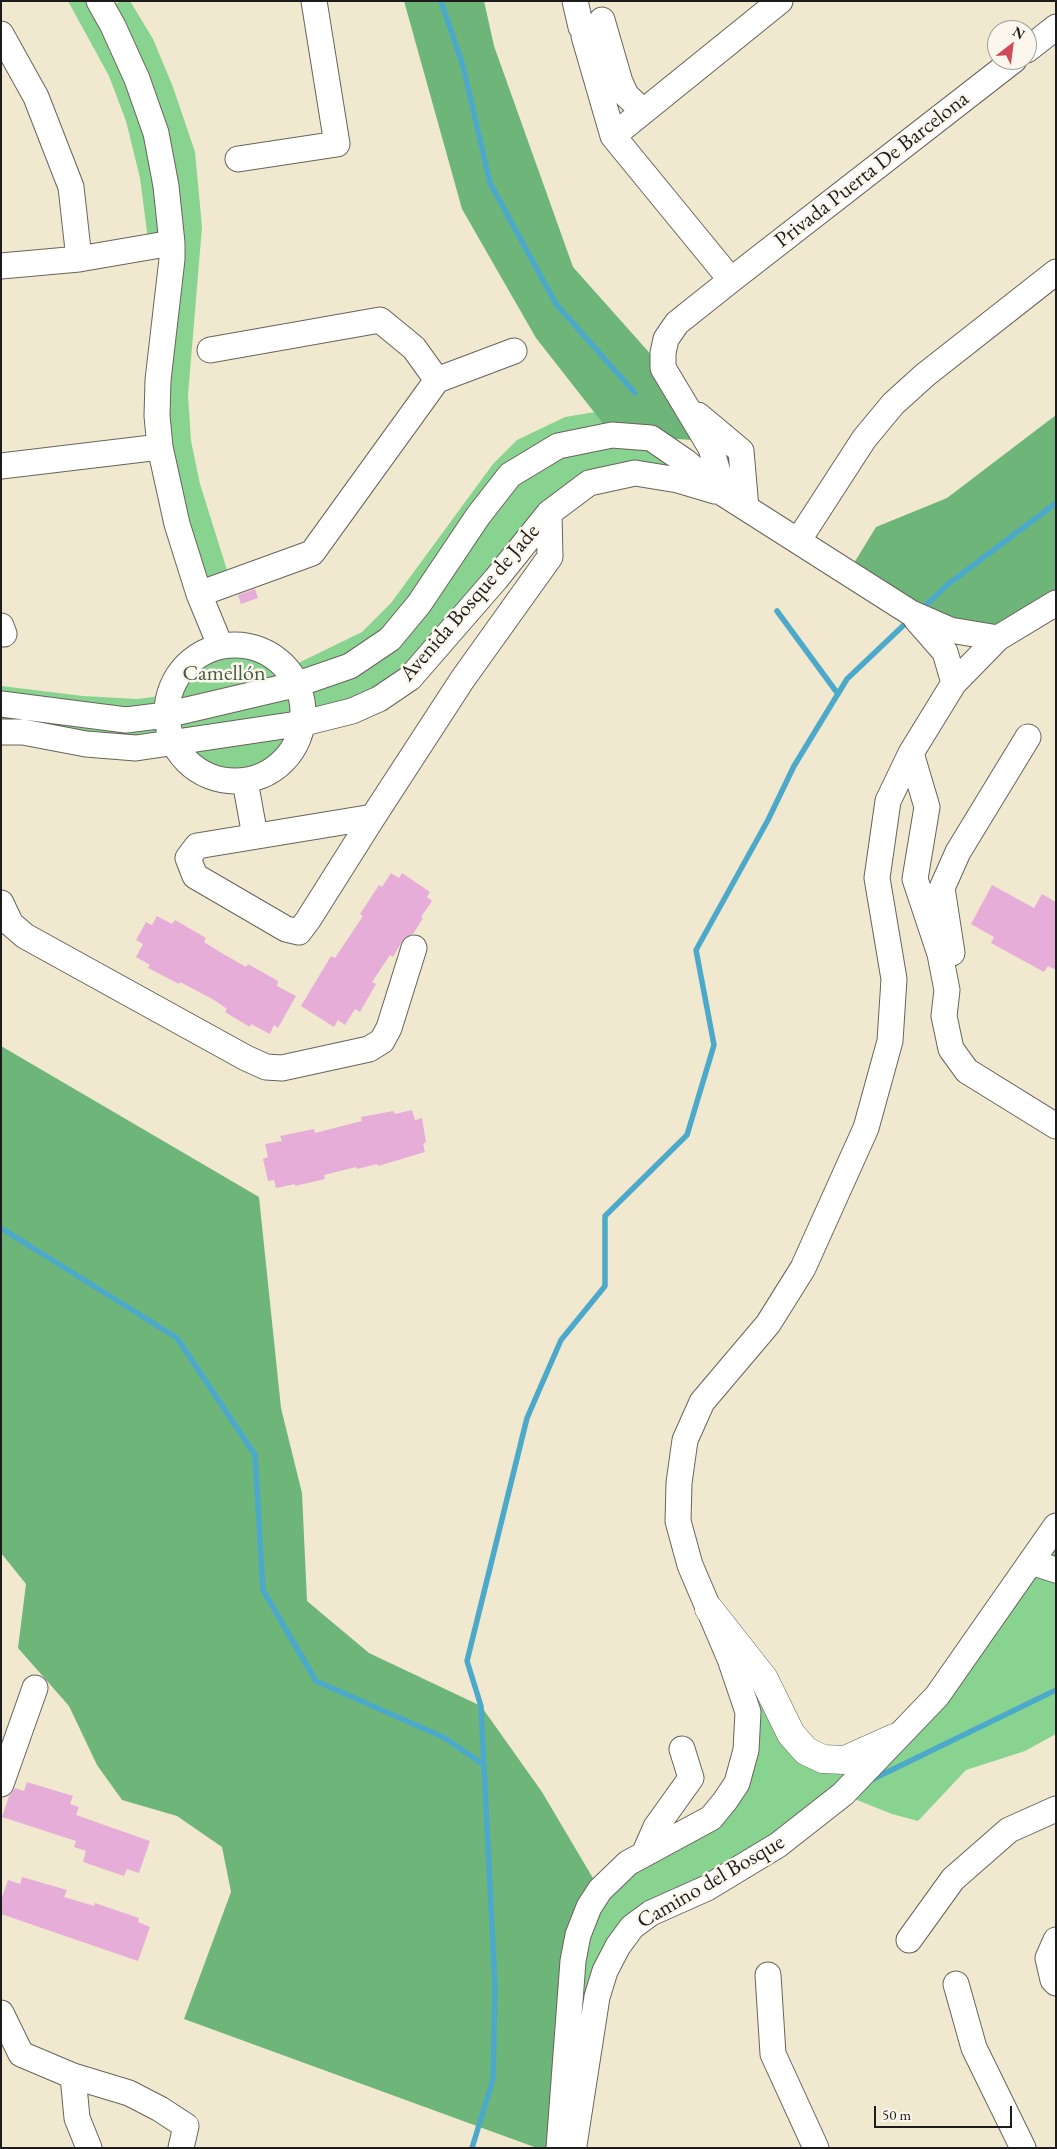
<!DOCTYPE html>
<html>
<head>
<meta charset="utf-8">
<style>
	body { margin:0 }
	#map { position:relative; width:1057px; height:2149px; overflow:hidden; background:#f1e9cf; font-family:"EB Garamond",serif }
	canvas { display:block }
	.frame { position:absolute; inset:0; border:2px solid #1c1c1c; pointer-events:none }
	.north { position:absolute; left:987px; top:20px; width:50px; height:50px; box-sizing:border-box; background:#fbf7ec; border:1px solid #a29f99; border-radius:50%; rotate:30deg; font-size:14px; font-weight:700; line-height:20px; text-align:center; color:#1c1c1c }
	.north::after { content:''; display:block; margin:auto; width:18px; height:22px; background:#d1495b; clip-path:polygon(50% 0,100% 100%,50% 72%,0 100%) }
	.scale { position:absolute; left:874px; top:2106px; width:138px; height:22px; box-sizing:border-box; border:2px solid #1c1c1c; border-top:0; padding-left:6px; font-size:15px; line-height:18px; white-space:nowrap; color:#1c1c1c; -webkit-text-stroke:4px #fbf7ec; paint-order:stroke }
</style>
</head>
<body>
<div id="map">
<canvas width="1057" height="2149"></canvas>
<div class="frame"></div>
<div class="north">N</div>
<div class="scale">50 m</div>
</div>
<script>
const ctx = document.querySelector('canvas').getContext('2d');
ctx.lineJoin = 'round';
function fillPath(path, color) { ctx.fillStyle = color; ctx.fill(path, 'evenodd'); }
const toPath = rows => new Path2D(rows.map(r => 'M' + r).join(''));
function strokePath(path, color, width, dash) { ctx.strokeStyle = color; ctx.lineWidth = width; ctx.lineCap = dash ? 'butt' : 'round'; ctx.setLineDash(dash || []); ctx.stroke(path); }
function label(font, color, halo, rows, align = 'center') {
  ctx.font = font + ' "EB Garamond",serif'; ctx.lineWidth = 5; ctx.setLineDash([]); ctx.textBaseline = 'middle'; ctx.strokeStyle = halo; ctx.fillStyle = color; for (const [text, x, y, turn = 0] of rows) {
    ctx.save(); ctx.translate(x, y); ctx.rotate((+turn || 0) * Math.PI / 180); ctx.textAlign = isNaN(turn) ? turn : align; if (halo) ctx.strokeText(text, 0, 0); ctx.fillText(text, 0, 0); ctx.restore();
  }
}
const green = toPath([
	[68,1,99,1,104,10,121,1,130,1,153,39,173,87,195,152,202,227,188,395,191,441,200,484,231,583,199,594,160,447,172,243,149,247,140,178,126,121,109,76],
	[595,412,612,435,686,462,678,480,589,483,410,678,304,723,290,755,263,776,245,781,229,781,196,770,173,743,1,732,1,686,83,696,137,699,168,695,172,684,191,659,220,645,251,646,279,660,288,668,362,632,391,603,493,464,517,440,565,417],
	[1056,1526,1056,1734,1025,1751,966,1770,918,1821,892,1814,842,1794,632,1927,560,2121,589,1907,711,1818,746,1750,730,1659,823,1759,894,1738]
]);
const forest = toPath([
	[404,1,484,1,494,46,573,267,663,368,693,440,612,435,536,338,462,209],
	[1056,415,1056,603,998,638,848,573,876,527,947,498],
	[1,1046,259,1197,281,1408,302,1493,307,1601,369,1653,481,1706,542,1792,600,1890,578,1935,559,2148,537,2148,184,2019,231,1892,222,1847,177,1816,122,1800,97,1765,69,1706,18,1648,26,1584,1,1553]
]);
const stream = toPath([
	[441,1,463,66,490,183,556,304,635,393],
	[924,607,947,585,1056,503],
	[777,611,838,694],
	[1,1228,177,1338,255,1455,263,1590,316,1681,445,1738,484,1765],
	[869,1781,1056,1690],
	[472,2148,493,2079,495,1987,481,1706,467,1661,527,1418,561,1340,605,1286,605,1216,687,1135,714,1045,696,950,768,820,794,766,847,679,907,622]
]);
const building = toPath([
	[255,589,258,598,241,604,238,595],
	[391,873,399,878,402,873,430,892,427,897,432,901,421,917,423,918,413,934,404,938,393,957,390,955,372,982,376,984,360,1012,355,1009,345,1025,338,1020,334,1027,301,1006,331,956,335,958,363,916,360,914,379,885,382,887],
	[992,885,1034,908,1042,894,1056,902,1056,970,1048,966,1044,972,991,943,994,937,971,924],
	[157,916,172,924,175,920,206,938,204,942,220,952,246,967,248,964,278,981,277,986,296,996,278,1028,274,1025,270,1034,251,1024,250,1027,225,1012,227,1009,214,1000,180,982,179,984,148,968,150,965,136,957,143,944,136,940,146,922,152,925],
	[412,1110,415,1120,422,1118,426,1142,423,1144,425,1152,378,1166,377,1164,357,1169,356,1167,324,1175,325,1179,295,1186,295,1184,276,1188,274,1180,268,1181,263,1159,268,1157,265,1144,282,1141,280,1136,314,1129,315,1133,362,1121,361,1117,393,1111,395,1114],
	[27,1782,73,1796,70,1804,79,1807,76,1815,150,1841,139,1873,127,1869,124,1876,83,1862,86,1851,74,1847,76,1841,2,1817,9,1796,15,1788,24,1791],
	[22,1877,67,1890,64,1897,94,1906,95,1903,139,1918,138,1922,150,1927,138,1961,1,1914,1,1900,8,1880,20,1884]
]);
const minor = toPath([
	[99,1,113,26,137,79,156,133,166,186,172,243,172,259,158,380,157,416,160,447,177,524,199,594,220,645],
	[575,1,581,27],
	[602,20,620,82,626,95,643,111],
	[1,34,36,97,71,187,79,259],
	[584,36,613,136,731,280],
	[1027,50,1056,27],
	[613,136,780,1],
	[238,159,337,144,314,1],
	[1,266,79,259,172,243],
	[210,350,380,320,414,348,437,380],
	[698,415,741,451,746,508],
	[1,466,160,447],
	[724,494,711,448,663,368,663,353,666,339,677,323,731,280,1014,60],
	[798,541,864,439,893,404,925,375,1056,272],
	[199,594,312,553,437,380,514,351],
	[916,619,945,652,954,683],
	[1,626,4,634],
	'167 713a68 68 0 1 1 136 0a68 68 0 1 1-136 0Z',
	[1,704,126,720,166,715,298,684,350,666,390,639,419,604,478,516,510,475,558,446,612,435,651,438,686,462,724,494,911,613,950,630,998,638],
	[1,732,23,732,86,744,136,748,304,723,352,711,379,699,410,678,496,579,549,513,589,483,635,473,678,480,715,491],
	[911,753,927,807,915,879,940,954,947,990,944,1016,951,1049,967,1071,1056,1126],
	[245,781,255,836],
	[373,817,197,846,188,858,195,876,286,929,299,932,308,920,373,817,462,680,550,557,549,513],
	[1,903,11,924,25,936,246,1058,266,1067,282,1068,369,1049,382,1041,389,1028,414,948],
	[952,953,942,888,958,852,1028,737],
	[1031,1562,1056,1570],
	[1,1784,35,1688],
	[645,1852,656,1827,691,1778,682,1749],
	[909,1940,953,1879,1009,1830,1056,1809],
	[1056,1940,1048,1958,1053,1980,1056,1983],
	[768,1975,773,2054,816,2148],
	[956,1984,974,2048,1023,2148],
	[1,2013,21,2054,73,2076,77,2118,89,2148],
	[73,2076,129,2093,160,2109,186,2126,181,2148],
	[574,2145,597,1997,605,1971,618,1946,632,1927,651,1913,707,1888,778,1845,843,1794,937,1696,1056,1526],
	[559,2148,573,1961,578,1935,589,1907,600,1890,628,1863,711,1818,725,1801,737,1783,746,1750,748,1712,730,1659,690,1565,678,1521,679,1483,685,1440,702,1402,768,1324,803,1268,866,1128,890,1041,894,979,877,878,888,801,911,753,954,683,998,638,1056,603]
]);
const major = toPath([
	[709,1609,764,1679,791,1734,806,1751,823,1759,845,1760,894,1738]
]);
const streetNames = [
	["Privada Puerta De Barcelona",872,170,-38],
	["Avenida Bosque de Jade",470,603,-49],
	["Camino del Bosque",711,1882,-30]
];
const parkNames = [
	["Camellón",224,674]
];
fillPath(green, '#88d390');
fillPath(forest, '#6eb57a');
strokePath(stream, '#4ca9ca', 5.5);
fillPath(building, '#e6add8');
strokePath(minor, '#67645b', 27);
strokePath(major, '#67645b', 29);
strokePath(minor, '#fff', 25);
strokePath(major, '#fff', 28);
label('22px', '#1c1c1c', '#fbf7ec', streetNames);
label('22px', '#425c45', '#fbf7ec', parkNames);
</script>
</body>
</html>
